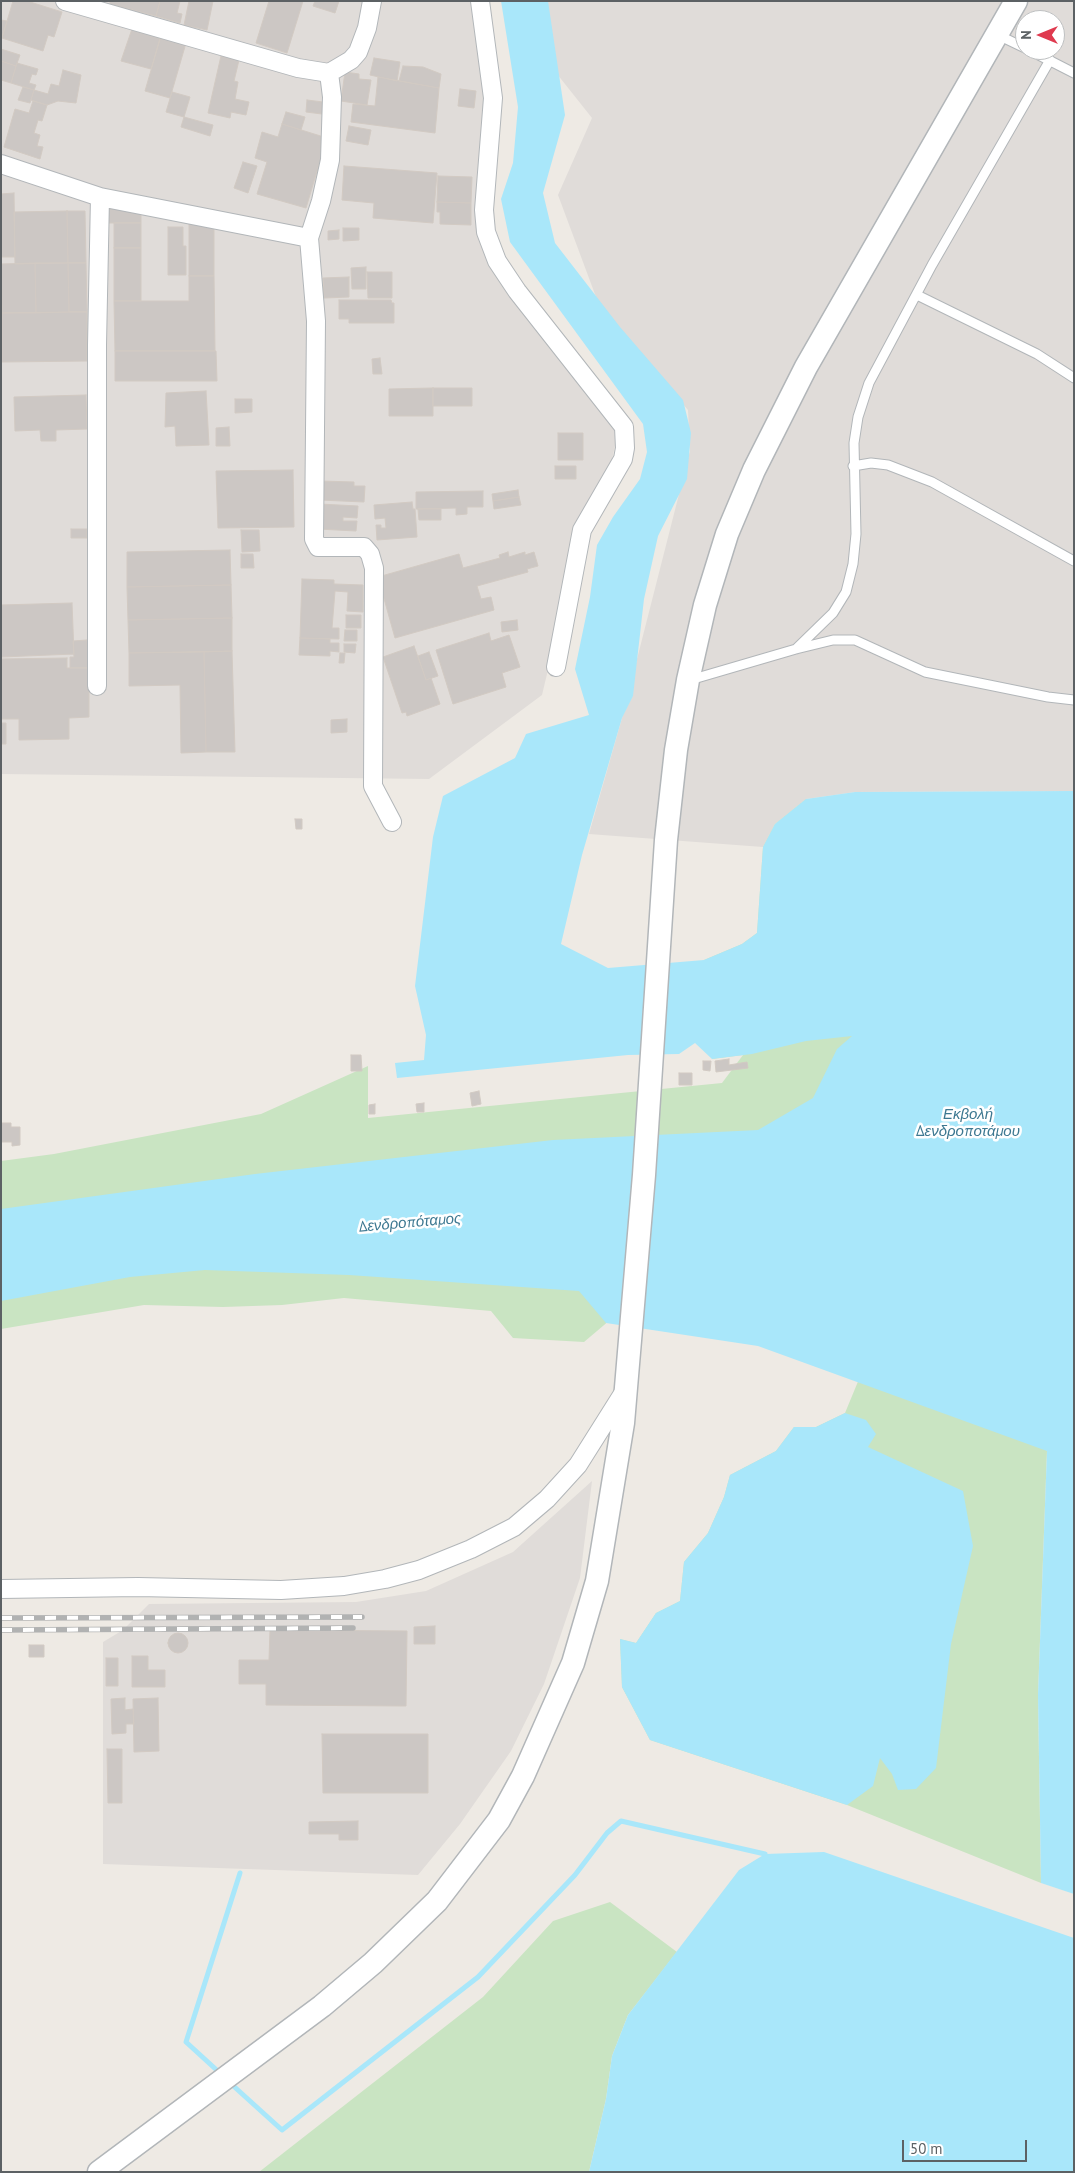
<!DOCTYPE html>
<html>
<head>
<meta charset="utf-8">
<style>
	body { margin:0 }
	#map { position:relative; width:1075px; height:2173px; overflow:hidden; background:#eeeae4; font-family:"PT Sans",sans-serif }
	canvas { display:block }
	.frame { position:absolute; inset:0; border:2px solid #5c6164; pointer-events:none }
	.north { position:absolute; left:1015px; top:10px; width:50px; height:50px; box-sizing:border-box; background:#fff; border:1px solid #bec0c1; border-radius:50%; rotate:270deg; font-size:14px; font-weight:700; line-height:20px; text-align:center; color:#5c6164 }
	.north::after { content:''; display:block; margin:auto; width:18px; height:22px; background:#df3a4f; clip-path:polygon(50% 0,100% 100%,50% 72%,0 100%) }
	.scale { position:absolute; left:902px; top:2140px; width:125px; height:22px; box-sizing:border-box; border:2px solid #5c6164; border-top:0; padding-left:6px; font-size:15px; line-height:18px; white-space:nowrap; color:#5c6164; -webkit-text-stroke:4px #fff; paint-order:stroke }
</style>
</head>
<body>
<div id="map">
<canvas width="1075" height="2173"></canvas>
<div class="frame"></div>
<div class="north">N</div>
<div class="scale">50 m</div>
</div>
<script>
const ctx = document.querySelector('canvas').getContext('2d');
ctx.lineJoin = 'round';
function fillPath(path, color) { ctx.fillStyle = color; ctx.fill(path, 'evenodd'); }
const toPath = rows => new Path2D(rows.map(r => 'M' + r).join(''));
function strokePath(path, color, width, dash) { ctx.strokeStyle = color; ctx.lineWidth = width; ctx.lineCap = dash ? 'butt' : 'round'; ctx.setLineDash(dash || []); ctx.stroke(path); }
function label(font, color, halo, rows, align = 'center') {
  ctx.font = font + ' "PT Sans",sans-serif'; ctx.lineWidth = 5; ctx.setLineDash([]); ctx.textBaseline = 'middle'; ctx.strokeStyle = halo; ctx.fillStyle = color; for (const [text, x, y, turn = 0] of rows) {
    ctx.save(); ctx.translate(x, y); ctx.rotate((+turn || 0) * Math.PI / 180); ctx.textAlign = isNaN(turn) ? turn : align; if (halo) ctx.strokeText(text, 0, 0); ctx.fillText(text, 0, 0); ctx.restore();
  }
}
const industrial = toPath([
	[1,1,486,1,486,211,504,275,606,401,617,437,606,485,567,590,542,695,429,779,1,774],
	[531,1,1074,1,1074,791,855,792,806,799,775,824,763,847,589,834,622,718,690,451,688,410,599,305,558,195,592,118,534,45],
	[1025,20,1055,20,1055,50,1025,50],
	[592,1481,580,1578,544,1684,511,1751,460,1824,418,1875,103,1864,103,1642,123,1630,149,1604,356,1602,426,1591,513,1552]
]);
const green = toPath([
	[806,799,1047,1451,1038,1695,1041,1883,847,1805,650,1740,622,1687,620,1639,636,1643,656,1613,680,1601,684,1562,708,1533,724,1497,730,1475,776,1451,794,1427,816,1427,845,1413,864,1367,718,1327,610,1320,584,1342,513,1338,491,1311,344,1298,282,1305,223,1307,144,1305,1,1329,1,1161,54,1154,261,1114,368,1066,368,1118,722,1083,743,1055,712,1059,704,960,742,944,757,933,763,847,775,824],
	[610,1902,677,1952,628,2015,612,2056,606,2099,589,2172,259,2172,483,1997,553,1921]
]);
const water = toPath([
	[501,1,548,1,565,115,543,193,555,243,620,327,683,400,691,433,687,479,658,536,644,599,633,696,622,718,582,855,561,944,608,968,704,960,742,944,757,933,763,847,775,824,806,799,855,792,1074,791,1074,1894,1041,1883,1038,1695,1047,1451,758,1346,606,1323,579,1291,349,1275,205,1270,130,1277,1,1301,1,1209,255,1174,553,1140,758,1130,813,1098,837,1049,852,1036,806,1041,752,1054,712,1059,695,1043,679,1054,628,1055,397,1078,395,1063,424,1060,426,1035,415,986,433,837,443,796,515,758,526,734,589,715,575,669,590,597,597,545,613,517,640,479,647,452,643,424,510,242,501,199,513,163,518,107],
	[845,1413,866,1420,876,1434,868,1447,963,1491,973,1546,951,1644,936,1768,916,1789,898,1790,892,1774,880,1758,873,1786,847,1805,650,1740,622,1687,620,1639,636,1643,656,1613,680,1601,684,1562,708,1533,724,1497,730,1475,776,1451,794,1427,816,1427],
	[824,1852,1074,1938,1074,2172,589,2172,606,2099,612,2056,628,2015,739,1870,765,1854]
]);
const stream = toPath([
	[221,2074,186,2042,240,1873],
	[229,2082,282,2130,478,1977,575,1875,607,1833,621,1821,765,1854]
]);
const building = toPath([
	[13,1,27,1,62,12,54,37,48,35,43,51,2,38,13,1],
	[110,1,160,1,156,16,110,4,110,1],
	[160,1,180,1,177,13,182,14,180,23,156,16,160,1],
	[189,1,213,1,207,30,184,25,189,1],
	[269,1,303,1,287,53,256,43,269,1],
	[315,1,339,1,335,13,313,6,315,1],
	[1,20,7,21,1,40,1,20],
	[132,29,160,38,151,69,121,61,132,29],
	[161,36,186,43,170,98,145,91,161,36],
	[1,49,20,55,16,66,1,61,1,49],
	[221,56,239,60,234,81,238,82,235,99,249,102,246,115,231,112,230,118,208,113,221,56],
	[374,58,400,62,397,81,370,75,374,58],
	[1,61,16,66,11,83,1,80,1,61],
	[17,63,38,69,36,75,32,74,29,83,36,85,34,90,11,83,17,63],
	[403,66,423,67,441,74,439,88,399,81,403,66],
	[63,70,81,75,76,103,58,101,47,105,31,100,34,90,48,94,51,84,59,86,63,70],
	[345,72,359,74,359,79,371,80,367,105,341,101,345,72],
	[378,77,439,88,435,133,351,122,353,104,375,106,378,77],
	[23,87,34,90,30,103,18,100,23,87],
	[460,89,476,91,474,108,458,106,460,89],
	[172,92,190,97,184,117,166,112,172,92],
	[307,100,323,102,322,114,306,112,307,100],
	[33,101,47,105,42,121,38,120,34,133,40,135,37,146,43,147,40,159,4,147,15,109,29,113,33,101],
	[286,112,305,117,301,130,282,124,286,112],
	[184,117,213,125,210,136,181,127,184,117],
	[282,124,327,138,306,208,257,194,267,162,255,158,262,132,278,137,282,124],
	[349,126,371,130,368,145,346,141,349,126],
	[243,162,257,166,248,193,234,188,243,162],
	[344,166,437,173,433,223,373,218,374,203,342,200,344,166],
	[438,176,472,177,471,203,437,202,438,176],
	[14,193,15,257,1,257,1,194,14,193],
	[437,202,471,203,471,225,440,224,440,212,437,212,437,202],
	[141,208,141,223,104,223,104,209,141,208],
	[67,211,68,263,15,264,14,212,67,211],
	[67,211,85,211,86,263,68,263,67,211],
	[189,221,214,221,214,276,189,276,189,221],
	[114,223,141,223,141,248,114,248,114,223],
	[168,227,183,227,183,246,186,246,186,275,168,275,168,227],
	[343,228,359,228,359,240,343,241,343,228],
	[339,230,339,239,328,240,328,231,339,230],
	[114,248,141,248,141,301,114,301,114,248],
	[35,263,68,263,69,312,36,313,35,263],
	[35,263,36,313,2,313,1,264,35,263],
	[68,263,86,263,87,312,69,312,68,263],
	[366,267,366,289,352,289,351,268,366,267],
	[367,272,392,272,392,298,368,298,367,272],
	[189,276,214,276,215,351,115,351,114,301,189,301,189,276],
	[349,277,349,297,324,298,323,278,349,277],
	[339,300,391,300,392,303,394,303,394,323,349,323,349,319,339,319,339,300],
	[69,312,87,312,87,361,2,362,2,313,69,312],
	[115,351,216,351,217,381,115,381,115,351],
	[380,358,382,374,373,374,372,359,380,358],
	[433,388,472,388,472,406,433,406,433,388],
	[433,388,433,416,389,416,389,389,433,388],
	[206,391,209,445,176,446,175,426,165,427,166,393,206,391],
	[86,395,87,429,56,430,56,441,41,441,40,430,15,431,14,397,86,395],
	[235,399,252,399,252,412,235,413,235,399],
	[229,427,230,446,216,446,216,428,229,427],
	[558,433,583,433,583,460,558,460,558,433],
	[555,466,576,466,576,479,555,479,555,466],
	[293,470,294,527,218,528,216,471,293,470],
	[320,481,354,482,354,486,365,486,364,502,320,500,320,481],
	[518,490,519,497,493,501,492,494,518,490],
	[483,491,483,507,467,507,467,514,456,515,456,508,416,509,416,492,483,491],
	[519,497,521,505,494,509,493,501,519,497],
	[412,502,413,509,415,509,417,537,377,540,376,525,381,525,381,528,386,528,385,518,375,519,374,505,412,502],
	[319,504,358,506,357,518,343,517,343,521,357,521,356,531,318,529,319,504],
	[418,509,441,509,441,520,419,520,418,509],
	[71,529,87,529,87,538,71,538,71,529],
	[241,530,259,530,260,551,242,552,241,530],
	[230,550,231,585,127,587,127,552,230,550],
	[508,552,509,557,525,552,525,555,534,552,538,566,527,569,528,572,477,586,481,599,491,597,494,610,395,638,378,577,459,554,463,568,500,558,499,555,508,552],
	[241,554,253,554,254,568,241,568,241,554],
	[302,579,334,580,334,584,363,585,363,612,347,611,348,592,335,591,332,628,339,628,339,639,300,638,302,579],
	[231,585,232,618,128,620,127,587,231,585],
	[72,603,74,654,1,657,1,605,72,603],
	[346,615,361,615,361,628,346,628,346,615],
	[232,618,232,651,129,653,128,620,232,618],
	[517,620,518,630,502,632,501,622,517,620],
	[345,630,357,630,357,641,344,641,345,630],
	[489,633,491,641,509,635,520,667,502,673,506,687,453,704,436,650,489,633],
	[300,638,330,639,330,643,339,643,339,652,330,651,330,656,299,655,300,638],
	[87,640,89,668,70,668,70,657,74,657,73,641,87,640],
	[344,644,356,644,355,653,344,652,344,644],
	[414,646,426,680,431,678,440,704,407,716,406,712,402,713,383,657,414,646],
	[232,651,235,752,206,752,204,652,232,651],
	[204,652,206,752,181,753,180,685,129,686,129,653,204,652],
	[429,652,438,676,426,680,418,656,429,652],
	[340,653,345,653,344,663,339,663,340,653],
	[67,658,67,668,89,668,89,717,69,718,69,739,19,740,19,719,1,719,1,659,67,658],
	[347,719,347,732,331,733,331,720,347,719],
	[1,723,6,723,6,744,1,744,1,723],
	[295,819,302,819,302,829,296,829,295,819],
	[351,1055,361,1055,362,1071,351,1071,351,1055],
	[729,1059,729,1065,747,1062,748,1068,716,1072,715,1061,729,1059],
	[703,1061,711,1061,710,1071,703,1070,703,1061],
	[679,1073,692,1073,692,1085,679,1085,679,1073],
	[479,1091,481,1104,472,1106,470,1093,479,1091],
	[424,1103,424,1112,417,1112,416,1104,424,1103],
	[375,1104,375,1114,369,1114,369,1105,375,1104],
	[1,1123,11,1123,11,1127,20,1127,20,1145,12,1146,12,1142,1,1142,1,1123],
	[435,1626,435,1644,414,1644,414,1627,435,1626],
	[270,1630,407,1631,406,1706,266,1705,266,1684,239,1684,239,1660,269,1660,270,1630],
	'168 1643a10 10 0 1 1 20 0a10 10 0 1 1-20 0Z',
	[29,1645,44,1645,44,1657,29,1657,29,1645],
	[132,1656,148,1656,148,1670,165,1670,165,1687,132,1687,132,1656],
	[106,1658,118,1658,118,1686,106,1686,106,1658],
	[125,1698,125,1710,133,1709,134,1724,126,1724,126,1733,112,1734,111,1699,125,1698],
	[158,1698,159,1751,134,1752,133,1699,158,1698],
	[322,1734,428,1734,428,1793,323,1793,322,1734],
	[107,1749,122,1749,122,1803,108,1803,107,1749],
	[358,1821,358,1840,339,1840,339,1834,309,1834,309,1822,358,1821]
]);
const service = toPath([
	[998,35,1025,48],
	[1029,50,1074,73],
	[917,295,1037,354,1074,378],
	[853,466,871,463,888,465,932,482,1074,561],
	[796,649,833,613,846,592,853,564,856,534,854,443,858,417,869,383,932,265,1050,60],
	[690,680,796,649,833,640,855,640,925,672,1048,697,1074,700]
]);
const minor = toPath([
	[65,1,298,68,329,73],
	[372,1,367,28,358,52,351,60,329,73,332,97,330,160,321,201,309,238,316,321,314,539,318,547,364,547,370,554,374,568,373,786,392,822],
	[480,1,493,98,484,210,486,232,497,261,517,291,624,427,625,448,623,459,582,530,556,667],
	[1,164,100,197,309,238],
	[97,686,97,345,100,197],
	[1,1589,138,1587,281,1590,344,1586,385,1579,419,1570,471,1549,514,1527,547,1499,578,1465,624,1392]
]);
const tertiary = toPath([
	[99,2172,322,2006,373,1963,437,1901,499,1820,523,1776,573,1663,597,1581,623,1423,644,1175,666,840,676,750,688,680,705,605,727,534,754,470,806,367,1016,1]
]);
const rail = toPath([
	[1,1618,362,1617],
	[1,1630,353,1628]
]);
const waterNames = [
	["Εκβολή",968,1115],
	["Δενδροποτάμου",968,1132],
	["Δενδροπόταμος",410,1223,-5]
];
fillPath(industrial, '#e0dcd9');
fillPath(green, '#c9e4c2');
fillPath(water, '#a9e7fa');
strokePath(stream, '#a9e7fa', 5);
fillPath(building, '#ccc7c4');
strokePath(building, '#d2cac3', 1);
strokePath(service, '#b2b6b9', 11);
strokePath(minor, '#b2b6b9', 20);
strokePath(tertiary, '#b2b6b9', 25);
strokePath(service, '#fff', 9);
strokePath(minor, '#fff', 18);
strokePath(tertiary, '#fff', 22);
strokePath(rail, '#b1b2b2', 5.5);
strokePath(rail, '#fff', 4, [11]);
label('italic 15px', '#3d7891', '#fff', waterNames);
</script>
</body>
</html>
